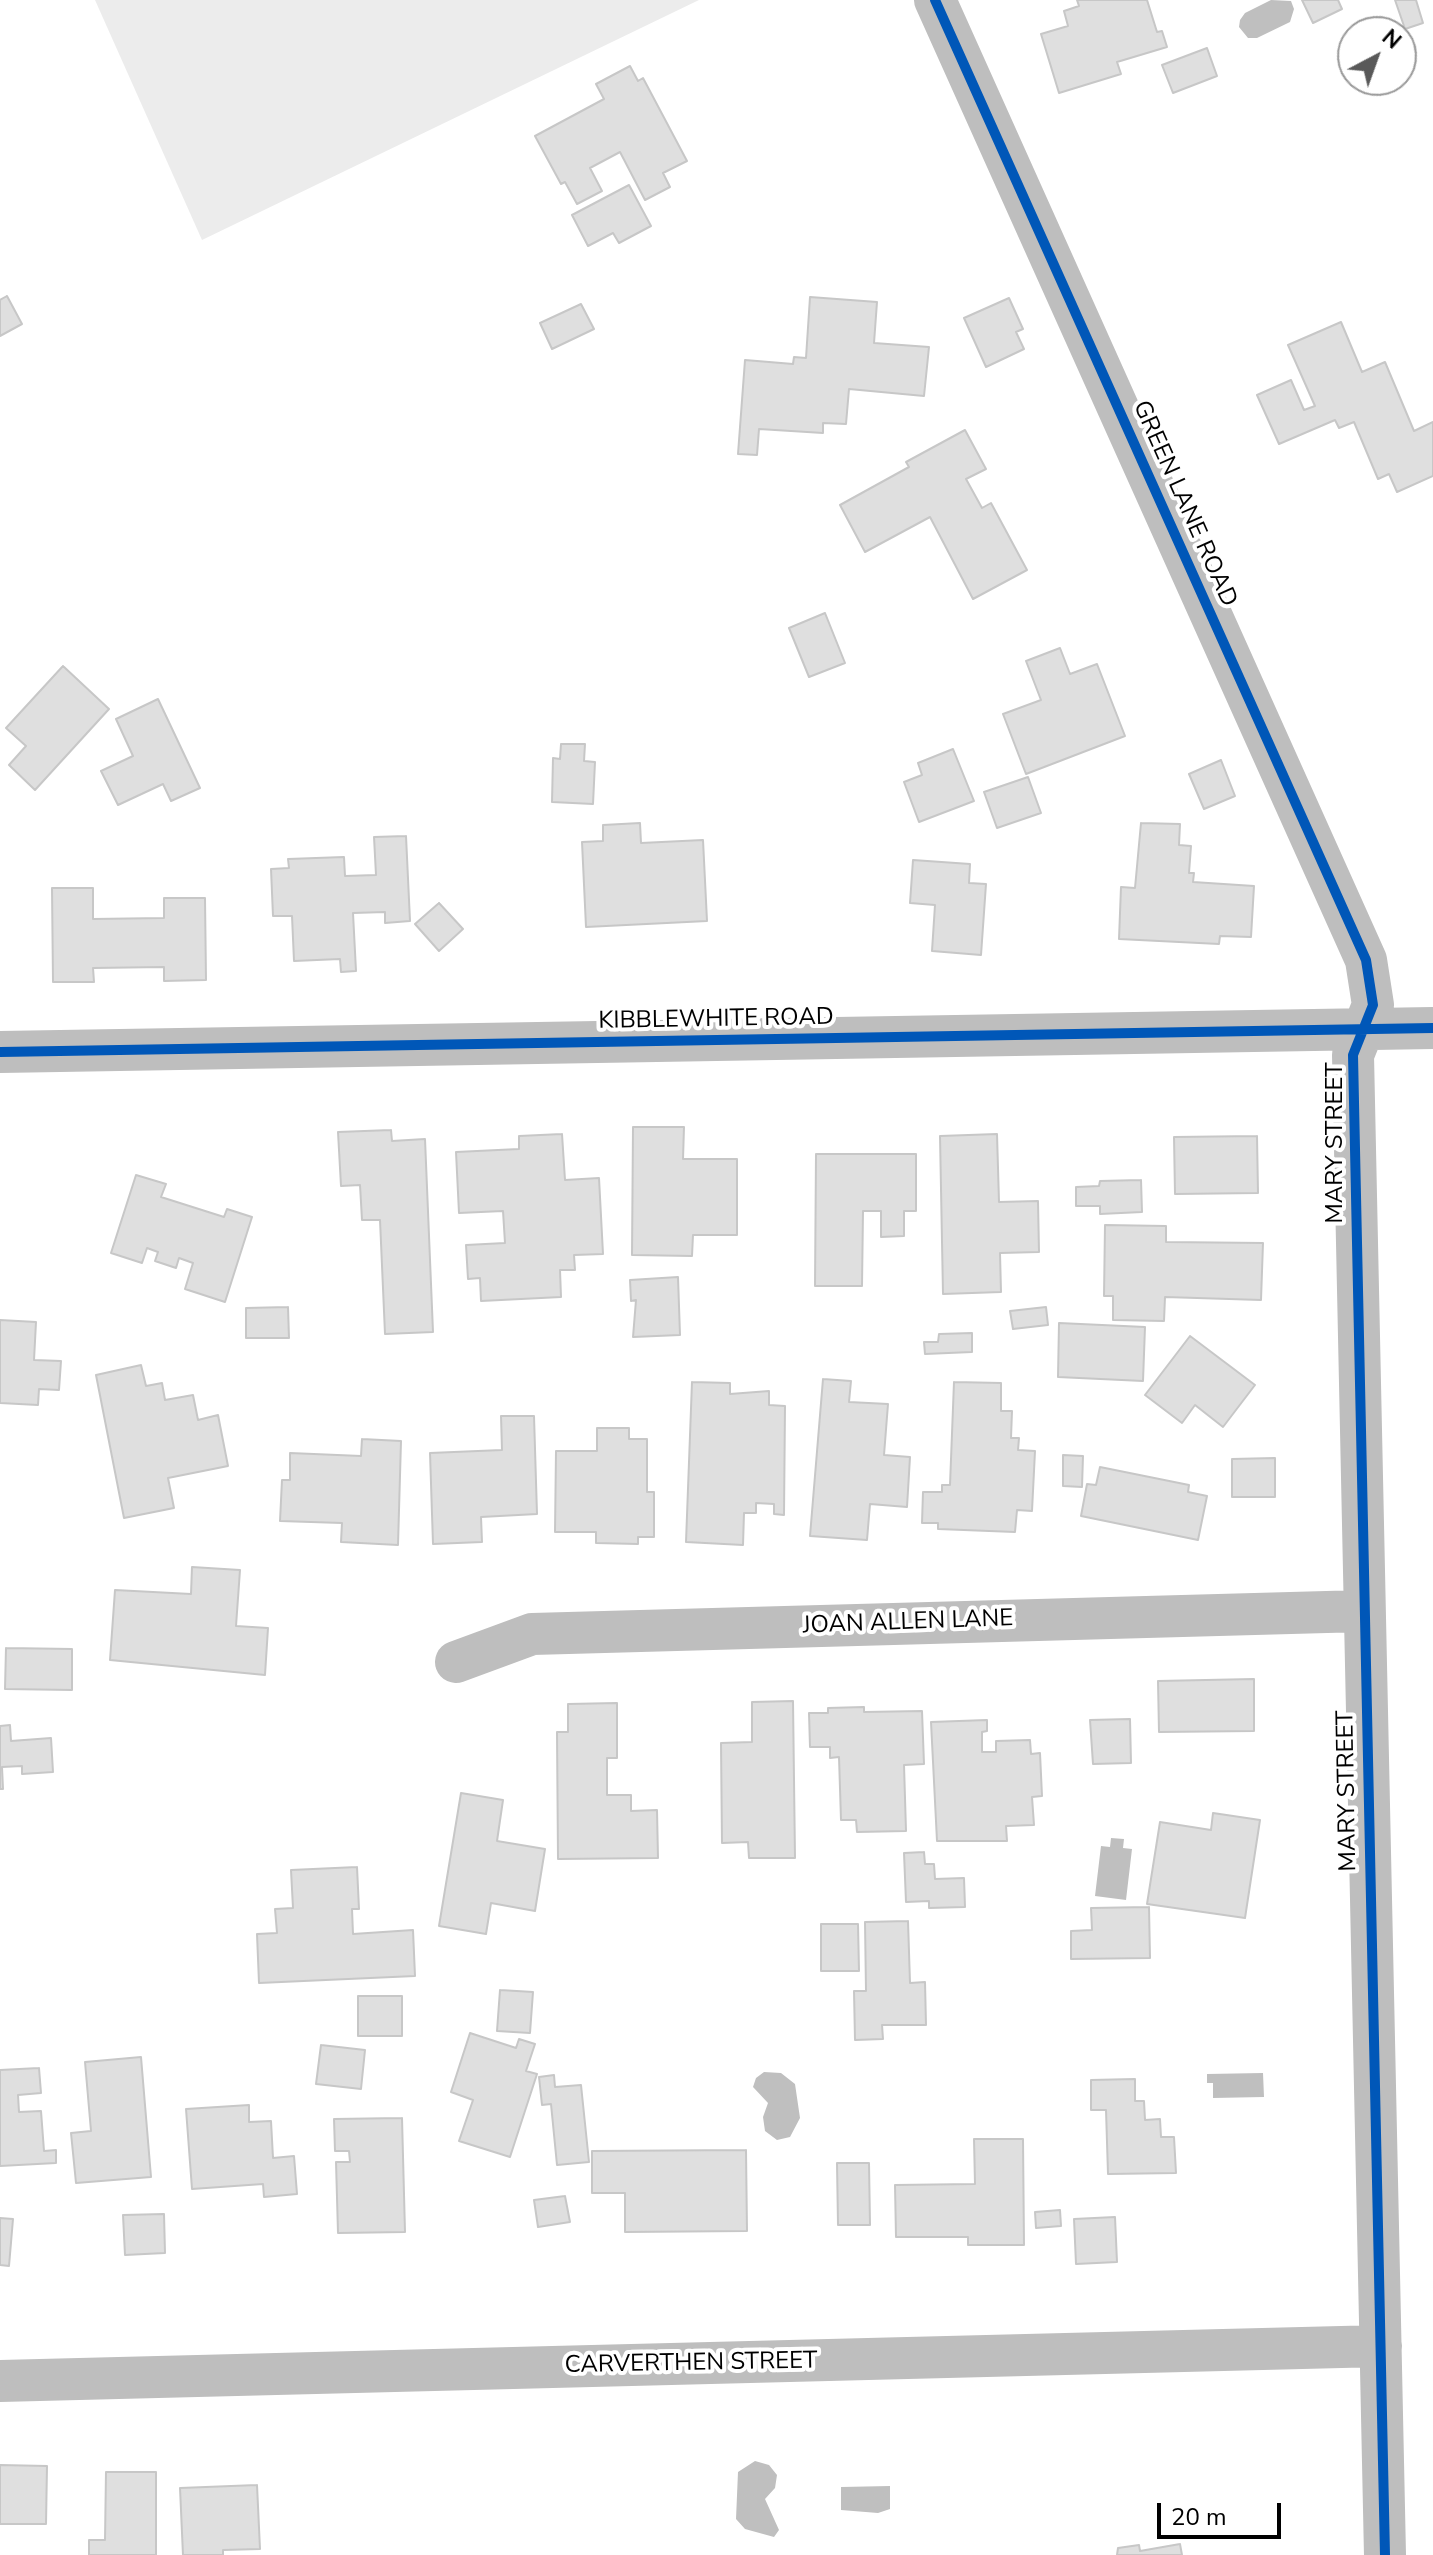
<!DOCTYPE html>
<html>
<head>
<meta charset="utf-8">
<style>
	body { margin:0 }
	#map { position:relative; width:1433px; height:2555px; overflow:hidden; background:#fff; font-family:"Nunito Sans",sans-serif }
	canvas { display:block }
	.north { position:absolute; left:1337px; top:16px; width:80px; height:80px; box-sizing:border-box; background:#fff; border:2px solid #999; border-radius:50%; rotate:41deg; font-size:22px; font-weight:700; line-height:32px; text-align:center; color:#000 }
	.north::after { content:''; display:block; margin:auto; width:28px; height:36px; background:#595959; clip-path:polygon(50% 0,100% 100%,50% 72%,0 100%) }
	.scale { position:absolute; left:1157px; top:2503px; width:124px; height:36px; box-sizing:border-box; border:4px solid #000; border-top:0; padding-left:10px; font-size:24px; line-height:28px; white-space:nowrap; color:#000; -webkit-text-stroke:6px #fff; paint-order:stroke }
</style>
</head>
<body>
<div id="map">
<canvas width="1433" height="2555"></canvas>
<div class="north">N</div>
<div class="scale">20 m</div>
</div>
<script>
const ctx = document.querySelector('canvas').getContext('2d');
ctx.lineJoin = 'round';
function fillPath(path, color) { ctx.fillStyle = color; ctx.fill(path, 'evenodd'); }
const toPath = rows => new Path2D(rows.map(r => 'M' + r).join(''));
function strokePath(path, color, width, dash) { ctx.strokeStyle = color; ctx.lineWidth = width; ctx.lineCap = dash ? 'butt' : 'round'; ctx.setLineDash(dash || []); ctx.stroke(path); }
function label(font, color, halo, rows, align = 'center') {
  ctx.font = font + ' "Nunito Sans",sans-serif'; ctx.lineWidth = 8; ctx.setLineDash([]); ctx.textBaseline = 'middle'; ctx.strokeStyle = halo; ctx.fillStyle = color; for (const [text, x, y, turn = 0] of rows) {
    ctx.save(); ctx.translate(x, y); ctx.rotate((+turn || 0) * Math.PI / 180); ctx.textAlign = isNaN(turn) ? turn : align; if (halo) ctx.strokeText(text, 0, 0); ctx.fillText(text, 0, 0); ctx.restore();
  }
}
const green = toPath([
	[95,0,699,0,202,240]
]);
const water = toPath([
	[1271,0,1291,1,1294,9,1290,22,1257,38,1248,38,1239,27,1240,20,1245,13],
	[1111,1838,1124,1839,1123,1848,1132,1849,1126,1900,1095,1896,1101,1846,1110,1847],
	[764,2072,781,2073,795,2084,800,2118,790,2137,777,2140,765,2131,763,2117,768,2103,753,2087,756,2078],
	[1263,2073,1264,2097,1213,2098,1213,2083,1207,2083,1207,2074],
	[755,2461,769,2465,777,2475,775,2488,765,2499,779,2530,774,2537,745,2529,736,2519,738,2472],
	[890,2486,890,2509,878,2513,841,2510,841,2487]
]);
const building = toPath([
	[1077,0,1147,0,1157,32,1162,31,1167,47,1117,62,1121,74,1059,93,1041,34,1068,26,1064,11,1079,6,1077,0],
	[1302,0,1338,0,1342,9,1313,23,1302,0],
	[1395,0,1416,0,1423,23,1405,29,1395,0],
	[1207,48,1217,76,1173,93,1162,65,1207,48],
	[630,66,638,81,643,78,687,161,663,173,670,187,645,200,620,152,590,168,602,191,577,204,565,182,561,184,535,136,604,99,596,84,630,66],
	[629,185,651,226,619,243,613,233,588,246,572,215,629,185],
	[7,296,22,324,0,336,0,300,7,296],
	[810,297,877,302,874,343,929,347,924,396,849,389,846,424,823,423,823,433,759,429,757,455,738,454,745,360,793,364,794,357,806,358,810,297],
	[1009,298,1023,329,1016,332,1024,349,986,367,964,318,1009,298],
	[581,304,594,329,552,349,540,323,581,304],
	[1341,322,1362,372,1385,362,1414,431,1433,422,1433,476,1397,492,1389,474,1378,479,1354,422,1339,428,1335,420,1279,444,1257,395,1291,380,1304,410,1315,406,1288,345,1341,322],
	[965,430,986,469,966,479,982,508,991,503,1027,570,973,599,930,517,865,552,840,505,909,467,906,462,965,430],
	[825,613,845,663,809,677,789,628,825,613],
	[1060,648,1070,674,1097,664,1125,736,1026,774,1003,714,1041,700,1026,661,1060,648],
	[63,666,109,709,35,790,9,765,26,746,6,728,63,666],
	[158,699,200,788,171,801,163,784,118,805,101,771,133,756,116,719,158,699],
	[561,744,585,744,584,761,595,762,593,804,552,802,553,758,560,759,561,744],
	[953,749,974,801,919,822,904,782,922,775,918,763,953,749],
	[1221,760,1235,796,1204,809,1189,774,1221,760],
	[1028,777,1041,813,997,828,984,792,1028,777],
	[640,823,641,843,703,840,707,921,586,927,582,842,603,841,603,825,640,823],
	[1141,823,1180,824,1179,845,1191,846,1189,873,1194,873,1193,882,1254,886,1251,937,1220,936,1219,944,1119,939,1121,887,1135,888,1141,823],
	[406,836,410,921,385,923,385,912,353,913,356,971,341,972,340,959,294,961,292,916,273,916,271,869,289,868,288,859,344,857,345,876,376,875,374,837,406,836],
	[913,860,970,864,969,883,986,884,981,955,932,951,935,905,910,903,913,860],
	[52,888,93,888,93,919,164,918,164,898,205,898,206,980,164,981,164,967,93,968,94,982,53,982,52,888],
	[439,903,463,929,439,951,415,924,439,903],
	[633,1127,684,1127,683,1159,737,1159,737,1235,693,1235,692,1256,632,1255,633,1127],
	[391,1130,392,1141,425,1139,433,1332,385,1334,380,1220,362,1220,360,1185,341,1186,338,1132,391,1130],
	[562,1134,565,1180,599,1178,603,1254,574,1255,575,1270,560,1270,561,1297,481,1301,480,1278,468,1279,466,1245,505,1243,503,1211,459,1213,456,1152,519,1149,519,1136,562,1134],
	[997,1134,999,1202,1038,1201,1039,1252,1000,1253,1001,1292,943,1294,940,1136,997,1134],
	[1257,1136,1258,1193,1175,1194,1174,1137,1257,1136],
	[816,1154,916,1154,916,1211,904,1211,904,1236,881,1237,881,1211,863,1211,862,1286,815,1286,816,1154],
	[136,1175,166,1184,161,1197,224,1217,227,1209,252,1217,225,1302,185,1289,193,1263,179,1258,176,1268,155,1261,158,1252,147,1248,142,1263,111,1253,136,1175],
	[1141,1180,1142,1212,1100,1214,1100,1206,1076,1206,1076,1187,1099,1186,1100,1181,1141,1180],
	[1105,1225,1166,1226,1166,1242,1263,1243,1261,1300,1165,1297,1164,1321,1113,1320,1113,1296,1104,1296,1105,1225],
	[678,1277,680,1335,633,1337,636,1300,631,1301,630,1280,678,1277],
	[288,1307,289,1338,246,1338,246,1308,288,1307],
	[1046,1307,1048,1325,1013,1329,1010,1311,1046,1307],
	[0,1320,36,1322,34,1360,61,1361,59,1390,39,1389,38,1405,0,1403,0,1320],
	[1059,1323,1145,1327,1143,1381,1058,1377,1059,1323],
	[972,1333,972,1352,925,1354,924,1342,938,1342,939,1334,972,1333],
	[1190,1336,1255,1385,1223,1427,1195,1405,1182,1423,1145,1395,1190,1336],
	[141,1365,146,1386,162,1383,165,1400,193,1395,198,1420,218,1415,228,1466,168,1478,174,1508,124,1518,96,1375,141,1365],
	[823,1379,851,1381,849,1402,888,1404,884,1455,910,1457,907,1507,870,1504,867,1540,810,1536,823,1379],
	[692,1382,730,1383,730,1394,769,1391,769,1405,785,1406,784,1515,774,1514,774,1504,756,1503,756,1513,744,1513,743,1545,686,1542,692,1382],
	[954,1382,1001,1383,1001,1411,1012,1411,1011,1438,1019,1438,1018,1450,1035,1451,1032,1511,1017,1510,1015,1532,938,1529,938,1523,922,1523,923,1492,942,1492,942,1485,950,1485,954,1382],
	[501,1416,534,1416,537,1514,481,1517,482,1542,433,1544,430,1453,502,1450,501,1416],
	[597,1428,629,1428,629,1439,647,1439,647,1492,654,1492,654,1537,638,1537,638,1544,596,1543,596,1532,555,1532,556,1451,597,1451,597,1428],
	[362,1439,401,1441,398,1545,341,1542,342,1523,280,1521,282,1480,290,1480,290,1453,361,1456,362,1439],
	[1063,1455,1083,1456,1082,1487,1063,1486,1063,1455],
	[1275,1458,1275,1497,1232,1497,1232,1459,1275,1458],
	[1100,1467,1189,1485,1188,1492,1207,1496,1198,1540,1081,1516,1087,1484,1096,1485,1100,1467],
	[192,1567,240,1570,236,1626,268,1628,265,1675,110,1660,115,1590,191,1594,192,1567],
	[6,1648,72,1649,72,1690,5,1689,6,1648],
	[1254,1679,1254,1731,1159,1732,1158,1681,1254,1679],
	[793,1701,795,1858,749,1858,748,1842,722,1843,721,1743,752,1742,752,1702,793,1701],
	[617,1703,617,1758,607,1758,607,1795,631,1795,631,1811,657,1810,658,1858,558,1859,557,1732,568,1732,568,1704,617,1703],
	[864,1707,864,1712,922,1711,924,1764,904,1765,906,1831,857,1832,856,1820,841,1820,839,1757,830,1758,830,1747,810,1747,809,1713,828,1713,828,1708,864,1707],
	[1130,1719,1131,1763,1093,1764,1090,1720,1130,1719],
	[987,1720,987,1731,982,1732,982,1752,996,1752,996,1741,1030,1740,1031,1754,1040,1753,1042,1796,1032,1797,1034,1825,1006,1826,1007,1841,937,1841,931,1722,987,1720],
	[10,1725,11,1741,51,1738,53,1772,22,1774,22,1766,2,1767,3,1789,0,1789,0,1726,10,1725],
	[461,1793,503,1800,497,1841,545,1849,535,1911,491,1903,486,1934,439,1926,461,1793],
	[1213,1813,1260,1820,1245,1918,1147,1904,1160,1822,1211,1830,1213,1813],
	[924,1852,925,1864,934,1864,935,1879,964,1878,965,1907,929,1908,929,1901,906,1902,904,1853,924,1852],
	[357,1867,359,1909,352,1909,353,1934,413,1930,415,1976,259,1983,257,1934,277,1933,275,1909,293,1908,291,1870,357,1867],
	[1149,1907,1150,1958,1071,1959,1071,1931,1092,1930,1091,1908,1149,1907],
	[908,1921,910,1983,925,1982,926,2025,882,2025,883,2039,855,2040,854,1991,866,1991,865,1922,908,1921],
	[821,1924,858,1924,859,1971,821,1971,821,1924],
	[500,1990,533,1992,530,2033,497,2031,500,1990],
	[358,1996,402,1996,402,2036,358,2036,358,1996],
	[470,2033,516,2048,519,2039,535,2044,526,2071,537,2074,510,2157,459,2141,473,2100,451,2092,470,2033],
	[321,2045,365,2050,361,2089,316,2084,321,2045],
	[141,2057,151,2177,76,2183,71,2133,91,2131,85,2062,141,2057],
	[39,2068,41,2093,18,2095,19,2112,41,2111,44,2151,56,2150,56,2163,0,2166,0,2070,39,2068],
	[554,2075,555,2087,581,2085,589,2162,557,2165,551,2104,542,2105,539,2077,554,2075],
	[1135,2079,1135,2101,1144,2101,1145,2120,1160,2119,1161,2137,1174,2137,1176,2173,1108,2174,1106,2110,1091,2110,1091,2080,1135,2079],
	[249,2105,249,2122,271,2121,273,2158,294,2156,297,2194,264,2197,263,2184,192,2189,186,2109,249,2105],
	[402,2118,405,2232,338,2233,336,2162,350,2162,349,2151,335,2151,334,2119,402,2118],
	[974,2139,1023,2139,1024,2245,968,2245,968,2237,896,2237,895,2185,975,2184,974,2139],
	[746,2150,747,2231,625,2232,625,2193,592,2193,592,2151,746,2150],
	[837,2163,869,2163,870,2225,838,2225,837,2163],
	[565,2196,570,2222,538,2227,534,2200,565,2196],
	[1060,2210,1061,2226,1036,2228,1035,2212,1060,2210],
	[164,2214,165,2253,125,2255,123,2215,164,2214],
	[1115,2217,1117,2262,1076,2264,1074,2219,1115,2217],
	[0,2218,13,2219,9,2266,0,2265,0,2218],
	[0,2465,47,2466,46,2524,0,2524,0,2465],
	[106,2472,156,2472,156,2555,89,2555,89,2540,105,2540,106,2472],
	[257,2485,260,2549,223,2550,223,2555,183,2555,180,2488,257,2485],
	[1180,2544,1182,2555,1117,2555,1118,2548,1139,2545,1140,2551,1180,2544]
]);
const street = toPath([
	[935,0,1366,960,1373,1005,1353,1055,1385,2555],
	[0,1052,1433,1028],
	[456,1662,532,1634,1363,1611],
	[0,2381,1381,2346]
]);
const cycleway = toPath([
	[935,0,1366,960,1373,1005,1353,1055,1385,2555],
	[0,1052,1433,1028]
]);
const streetNames = [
	["GREEN LANE ROAD",1184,504,66],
	["KIBBLEWHITE ROAD",716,1020,-1],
	["MARY STREET",1336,1143,-90],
	["JOAN ALLEN LANE",908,1623,-2],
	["MARY STREET",1348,1791,-91],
	["CARVERTHEN STREET",691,2364,-1]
];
fillPath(green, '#ececec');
fillPath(water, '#bfbfbf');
fillPath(building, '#dfdfdf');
strokePath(building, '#c7c7c7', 2);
strokePath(street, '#bebebe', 42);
strokePath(cycleway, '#0057b8', 10);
label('24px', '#000', '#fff', streetNames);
</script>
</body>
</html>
